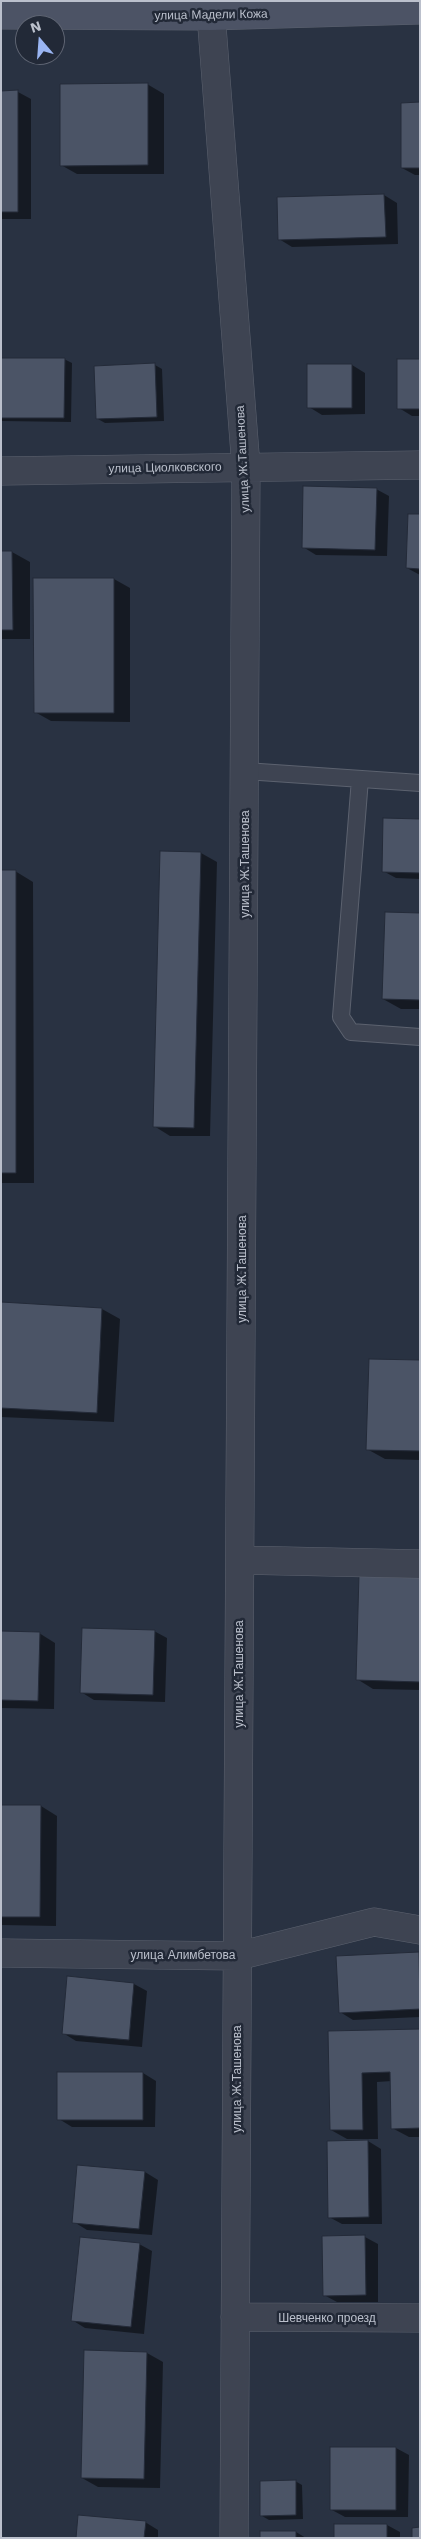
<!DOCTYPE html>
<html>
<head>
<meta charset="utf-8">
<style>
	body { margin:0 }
	#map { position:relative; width:421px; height:2539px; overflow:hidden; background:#293242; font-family:"Work Sans",sans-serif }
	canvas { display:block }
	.frame { position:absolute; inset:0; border:2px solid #bbc0cc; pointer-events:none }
	.north { position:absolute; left:15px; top:15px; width:50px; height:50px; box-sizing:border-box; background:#222937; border:1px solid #5f6573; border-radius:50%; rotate:342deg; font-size:14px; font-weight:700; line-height:20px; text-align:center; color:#bbc0cc }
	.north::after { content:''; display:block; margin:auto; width:18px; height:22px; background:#9ab5f2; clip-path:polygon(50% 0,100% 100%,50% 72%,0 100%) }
</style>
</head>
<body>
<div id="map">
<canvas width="421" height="2539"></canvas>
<div class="frame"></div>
<div class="north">N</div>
</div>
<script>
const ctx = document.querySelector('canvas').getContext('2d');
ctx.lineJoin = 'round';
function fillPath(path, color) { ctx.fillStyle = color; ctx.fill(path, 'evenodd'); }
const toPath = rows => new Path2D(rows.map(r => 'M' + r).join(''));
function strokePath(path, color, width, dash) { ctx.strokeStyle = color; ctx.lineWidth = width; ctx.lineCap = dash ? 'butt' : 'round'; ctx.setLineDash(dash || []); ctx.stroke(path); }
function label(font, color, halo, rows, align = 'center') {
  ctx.font = font + ' "Work Sans",sans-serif'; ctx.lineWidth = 5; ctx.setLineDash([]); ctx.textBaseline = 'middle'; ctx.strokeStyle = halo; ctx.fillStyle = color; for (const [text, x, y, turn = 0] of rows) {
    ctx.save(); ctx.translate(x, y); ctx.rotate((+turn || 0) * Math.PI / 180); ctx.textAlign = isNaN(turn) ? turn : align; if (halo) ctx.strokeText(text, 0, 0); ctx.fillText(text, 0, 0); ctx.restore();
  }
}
const shadow = toPath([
	[147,84,164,94,164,174,77,174,61,165],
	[1,92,18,92,31,99,31,219,1,219],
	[420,104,420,175,415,175,402,168],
	[384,195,397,203,398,244,292,247,279,239,278,198],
	[1,359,64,359,72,363,71,422,1,421],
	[420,360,420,416,412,416,399,408],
	[155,365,162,369,164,421,105,423,98,419],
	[352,365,365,373,365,414,322,415,309,407],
	[376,489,389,496,387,556,316,555,303,547],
	[420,516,420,575,407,568],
	[1,552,12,552,30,562,30,639,1,639],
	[114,579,130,588,130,722,51,721,35,712],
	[420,820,420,879,396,878,383,871],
	[201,853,217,862,210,1136,170,1136,154,1126],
	[1,871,15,871,33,882,34,1183,1,1183],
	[420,914,420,1009,401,1009,383,999],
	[1,1303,102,1309,120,1319,114,1422,1,1417],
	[420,1361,420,1460,385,1459,367,1449],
	[420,1579,420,1690,373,1689,357,1679],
	[154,1631,167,1638,165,1702,94,1700,81,1692],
	[1,1632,39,1633,55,1643,54,1709,1,1708],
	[1,1806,41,1806,57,1816,56,1926,1,1925],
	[418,1953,420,2017,353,2020,340,2012],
	[68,1978,134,1984,147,1991,142,2047,76,2041,63,2033],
	[420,2030,420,2137,409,2137,392,2128,392,2081,377,2082,378,2139,347,2139,331,2130,329,2032],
	[143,2073,156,2081,155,2127,72,2127,59,2119],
	[368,2141,381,2149,382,2224,342,2224,329,2217],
	[145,2172,158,2180,152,2235,87,2230,74,2222],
	[365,2237,378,2244,378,2302,337,2302,324,2295],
	[139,2244,152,2251,144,2334,85,2328,72,2320],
	[147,2353,163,2362,160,2488,98,2487,82,2478],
	[396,2448,409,2455,408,2517,345,2517,332,2510],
	[295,2481,302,2485,303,2519,269,2520,262,2516],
	[145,2522,158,2530,158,2538,77,2538],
	[387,2525,400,2532,400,2538,335,2538],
	[296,2532,306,2538,262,2538]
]);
const building = toPath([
	[148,83,148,165,60,166,60,84,148,83],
	[18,90,18,212,1,212,1,91,18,90],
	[420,102,420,168,401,168,401,103,420,102],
	[384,194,386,237,278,240,277,197,384,194],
	[1,358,65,358,64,418,1,418,1,358],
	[397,359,420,359,420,409,397,409,397,359],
	[155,363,157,417,96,419,94,366,155,363],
	[307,364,352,364,352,408,307,408,307,364],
	[303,486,377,488,375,550,302,548,303,486],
	[408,514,420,514,420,569,406,568,408,514],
	[1,551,12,551,13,630,1,630,1,551],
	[33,578,114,578,114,713,34,713,33,578],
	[383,818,420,819,420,873,382,872,383,818],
	[160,851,201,852,194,1128,153,1127,160,851],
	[1,870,16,870,16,1173,1,1173,1,870],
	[385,912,420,913,420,1000,382,999,385,912],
	[1,1302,102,1308,97,1413,1,1408,1,1302],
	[369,1359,420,1360,420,1451,366,1450,369,1359],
	[359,1575,420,1577,420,1682,356,1680,359,1575],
	[82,1628,155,1630,153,1695,80,1693,82,1628],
	[1,1631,40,1632,38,1701,1,1700,1,1631],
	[1,1805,41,1805,40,1917,1,1917,1,1805],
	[419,1952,420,2009,339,2013,336,1956,419,1952],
	[67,1976,134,1983,129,2040,62,2034,67,1976],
	[420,2029,420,2128,391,2129,390,2072,362,2073,363,2130,330,2130,328,2031,420,2029],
	[57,2072,143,2072,143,2120,57,2120,57,2072],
	[368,2140,369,2217,328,2218,327,2141,368,2140],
	[77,2165,145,2171,139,2229,72,2223,77,2165],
	[365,2235,366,2295,323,2296,322,2236,365,2235],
	[80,2237,140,2243,131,2327,71,2321,80,2237],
	[84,2350,147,2352,144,2479,81,2478,84,2350],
	[330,2447,396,2447,396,2510,330,2510,330,2447],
	[296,2480,296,2515,260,2516,260,2481,296,2480],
	[78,2515,146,2521,144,2538,76,2538,78,2515],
	[334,2524,387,2524,387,2538,334,2538,334,2524],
	[420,2527,420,2538,412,2538,412,2528,420,2527],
	[260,2531,296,2531,296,2538,260,2538,260,2531]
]);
const lane = toPath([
	[245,771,420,783],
	[360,779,341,1017,351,1032,420,1037]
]);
const street = toPath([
	[210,1,246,467,234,2538],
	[1,471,420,465],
	[240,1560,420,1564],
	[1,1953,238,1956,374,1922,420,1930],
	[235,2317,420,2318]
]);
const secondary = toPath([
	[1,15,210,16,420,10]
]);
const streetNames = [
	["улица Мадели Кожа",211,15,-1],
	["улица Ж.Ташенова",243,459,-93],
	["улица Циолковского",165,468,-1],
	["улица Ж.Ташенова",245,864,-90],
	["улица Ж.Ташенова",242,1269,-90],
	["улица Ж.Ташенова",239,1674,-90],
	["улица Алимбетова",183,1955],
	["улица Ж.Ташенова",237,2079,-90],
	["Шевченко проезд",327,2318]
];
fillPath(shadow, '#0007');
fillPath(building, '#4b5466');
strokePath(building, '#242b39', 1);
strokePath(lane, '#5c626f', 18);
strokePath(street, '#5c626f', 29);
strokePath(secondary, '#5c626f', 29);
strokePath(lane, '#3e4452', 16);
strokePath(street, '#3e4452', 28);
strokePath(secondary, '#4c5365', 28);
label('12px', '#bbc0cc', '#222937', streetNames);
</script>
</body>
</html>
